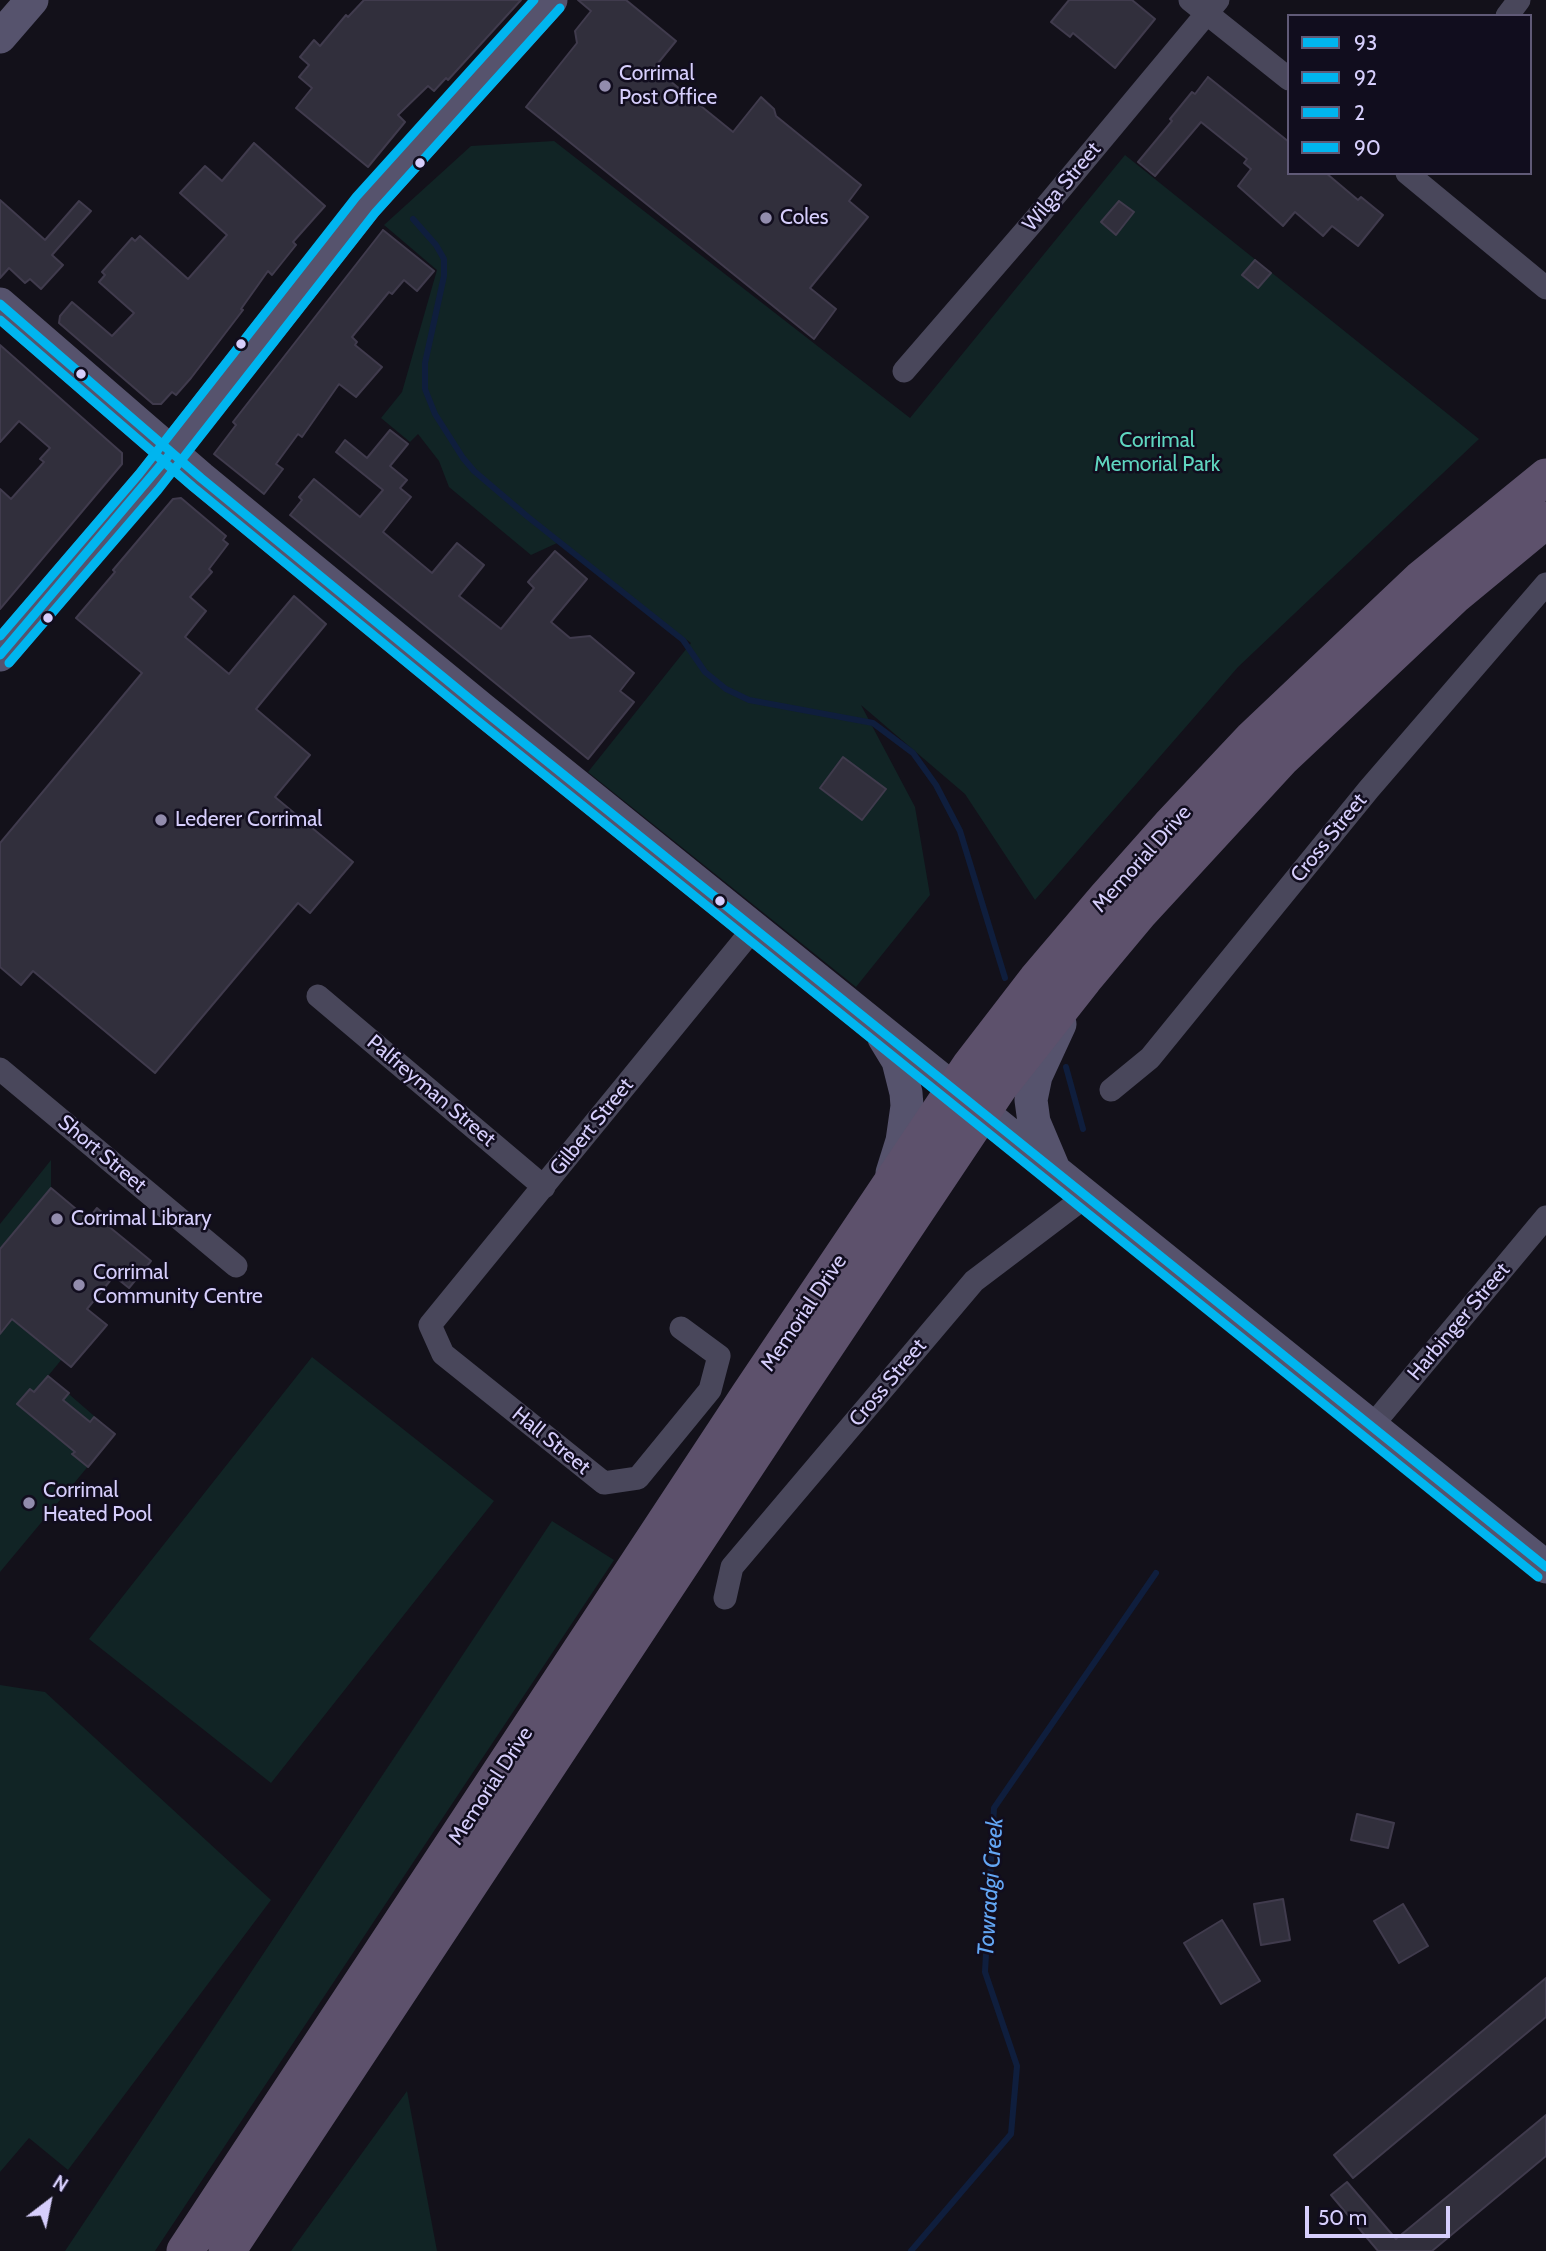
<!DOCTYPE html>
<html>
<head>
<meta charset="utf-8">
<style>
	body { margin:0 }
	#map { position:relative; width:1546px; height:2251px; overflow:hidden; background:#13111a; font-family:Cabin,sans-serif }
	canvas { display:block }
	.legend { position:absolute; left:1287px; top:14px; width:245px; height:161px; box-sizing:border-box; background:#110d1e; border:2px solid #605a77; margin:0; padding:9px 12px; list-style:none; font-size:21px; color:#d6cefc }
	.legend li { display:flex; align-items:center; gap:14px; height:35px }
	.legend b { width:35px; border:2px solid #605a77 }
	.north { position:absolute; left:14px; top:2167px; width:70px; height:70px; -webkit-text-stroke:5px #110d1e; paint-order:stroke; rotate:32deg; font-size:19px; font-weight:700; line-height:28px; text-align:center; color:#d6cefc }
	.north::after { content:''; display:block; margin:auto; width:24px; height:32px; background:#d6cefc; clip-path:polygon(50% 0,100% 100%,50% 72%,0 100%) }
	.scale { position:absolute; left:1305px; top:2206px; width:145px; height:32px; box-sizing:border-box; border:4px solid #d6cefc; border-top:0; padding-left:9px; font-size:21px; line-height:24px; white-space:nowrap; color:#d6cefc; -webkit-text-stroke:5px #110d1e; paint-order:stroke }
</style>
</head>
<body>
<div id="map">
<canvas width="1546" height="2251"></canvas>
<ul class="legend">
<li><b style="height:9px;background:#00b5ef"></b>93</li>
<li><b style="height:9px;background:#00b5ef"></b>92</li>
<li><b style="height:9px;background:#00b5ef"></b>2</li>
<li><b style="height:9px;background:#00b5ef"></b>90</li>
</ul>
<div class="north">N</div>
<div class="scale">50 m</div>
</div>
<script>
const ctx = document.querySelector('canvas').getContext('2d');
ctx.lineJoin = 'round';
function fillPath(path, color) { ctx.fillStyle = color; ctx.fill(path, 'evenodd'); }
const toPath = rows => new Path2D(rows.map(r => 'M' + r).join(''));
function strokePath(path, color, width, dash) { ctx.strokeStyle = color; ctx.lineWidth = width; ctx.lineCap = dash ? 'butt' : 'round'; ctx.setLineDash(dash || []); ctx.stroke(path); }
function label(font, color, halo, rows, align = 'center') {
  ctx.font = font + ' Cabin,sans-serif'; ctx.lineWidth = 5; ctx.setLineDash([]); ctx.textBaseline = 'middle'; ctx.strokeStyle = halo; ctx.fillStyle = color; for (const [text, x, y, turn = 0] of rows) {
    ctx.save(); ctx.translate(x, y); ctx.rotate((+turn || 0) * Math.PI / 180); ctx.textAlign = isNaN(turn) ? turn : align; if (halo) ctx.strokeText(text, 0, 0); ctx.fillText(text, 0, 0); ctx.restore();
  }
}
const green = toPath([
	[554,141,910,418,1125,155,1479,439,1238,667,1035,900,965,794,861,705,915,807,930,895,856,987,588,772,691,643,557,543,531,555,449,487,439,461,418,434,410,442,381,418,402,392,437,270,384,225,471,146],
	[51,1160,51,1188,0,1249,0,1224],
	[12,1319,62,1359,48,1376,115,1434,0,1572,0,1327,4,1329],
	[312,1357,494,1501,271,1783,89,1639],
	[552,1521,614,1560,155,2251,65,2251],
	[0,1685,45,1692,271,1900,68,2170,29,2138,0,2172],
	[407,2091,437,2251,291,2251]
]);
const stream = toPath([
	[413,219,436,245,444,259,444,276,425,363,425,389,435,414,463,458,474,471,528,517,683,640,705,672,726,689,749,700,873,723,913,753,936,785,960,831,1005,978],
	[1066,1067,1083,1129],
	[911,2251,1011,2134,1017,2066,985,1972,994,1808,1156,1573]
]);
const building = toPath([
	[364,0,521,0,448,80,446,78,434,91,428,86,398,115,405,122,368,167,296,108,312,88,299,77,309,65,300,57,314,40,320,46,346,15,348,17,364,0],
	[578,0,626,0,676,41,654,68,733,132,761,97,774,109,776,116,861,185,849,201,868,217,810,288,836,309,814,339,526,107,577,43,575,31,591,11,578,0],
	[1069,0,1132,0,1155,19,1115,68,1073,33,1070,37,1051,22,1069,0],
	[1208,77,1289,142,1289,173,1326,173,1358,200,1361,197,1383,215,1358,246,1332,226,1323,236,1295,212,1283,226,1238,186,1251,169,1244,163,1247,159,1201,122,1155,176,1138,162,1172,121,1170,119,1192,92,1195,94,1208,77],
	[254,143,325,206,293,242,296,245,272,275,268,271,241,309,243,310,191,378,176,395,172,392,161,404,153,404,59,323,60,316,72,302,112,336,134,313,99,282,105,275,102,272,132,238,135,241,140,236,188,279,227,235,180,193,205,166,222,181,254,143],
	[0,200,45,240,79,201,91,211,52,255,63,265,41,289,30,279,25,283,9,268,0,278,0,200],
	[1119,201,1134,212,1116,235,1101,222,1119,201],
	[383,230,434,271,417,291,404,280,392,294,389,292,352,337,357,342,355,345,382,367,356,397,339,384,302,437,298,434,276,464,283,469,264,494,214,454,236,425,233,422,383,230],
	[1255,260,1271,273,1258,288,1242,275,1255,260],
	[0,345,122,453,122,464,0,609,0,489,11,499,44,462,40,459,50,448,19,421,0,442,0,345],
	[390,430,408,444,390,466,407,480,400,488,411,497,383,532,432,573,457,543,484,565,459,596,501,629,534,588,528,582,555,551,587,579,551,622,570,638,590,636,634,673,620,691,634,702,588,759,290,515,302,500,299,497,314,479,360,517,383,490,336,452,345,440,367,458,390,430],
	[181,498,226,536,223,540,228,544,209,569,212,572,190,597,206,611,185,637,229,674,294,596,326,624,256,709,310,755,275,797,353,862,310,913,298,903,155,1073,33,971,21,985,0,967,0,843,142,673,76,618,115,572,113,570,173,499,181,498],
	[843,757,886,789,862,820,820,788,843,757],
	[51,1188,88,1219,97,1208,111,1220,107,1225,151,1261,129,1288,114,1276,87,1309,107,1325,71,1367,12,1319,0,1334,0,1249,51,1188],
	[48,1376,69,1393,63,1400,90,1422,94,1417,115,1434,88,1467,72,1454,75,1452,17,1404,30,1389,34,1392,48,1376],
	[1357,1814,1394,1823,1388,1848,1351,1840,1357,1814],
	[1283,1899,1290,1940,1261,1945,1254,1904,1283,1899],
	[1403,1904,1428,1946,1399,1963,1374,1921,1403,1904],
	[1222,1920,1260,1981,1221,2004,1184,1943,1222,1920],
	[1546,1978,1546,2017,1353,2178,1334,2155,1546,1978],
	[1546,2115,1546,2156,1432,2251,1378,2251,1331,2195,1347,2182,1396,2239,1546,2115]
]);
const street = toPath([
	[1190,0,1289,79],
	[1507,16,1519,0],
	[1407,173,1546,288],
	[904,371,1033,222,1218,0],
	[318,996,544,1187],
	[0,1069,236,1266],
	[1111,1090,1150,1058,1369,789,1546,584],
	[681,1328,719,1356,710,1390,638,1478,604,1483,443,1354,430,1325,754,928],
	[1371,1427,1546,1217],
	[725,1598,732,1567,974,1281,1085,1197]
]);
const secondary = toPath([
	[0,37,32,0],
	[0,304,201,478,482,709,1546,1567],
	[0,655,148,482,366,205,551,0],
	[884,1038,898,1061,906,1093,907,1106,902,1141,892,1173],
	[1053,1167,1034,1122,1031,1100,1036,1076,1060,1024]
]);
const primary = toPath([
	[185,2251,749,1395,970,1066,1037,979,1106,898,1170,826,1252,739,1422,578,1546,477],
	[227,2251,775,1422,999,1087,1084,979,1140,912,1282,758,1454,596,1546,520]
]);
const bus1 = toPath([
	[0,304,201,478,482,709,1546,1567],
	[0,655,171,453]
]);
const bus2 = toPath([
	[0,320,193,487,474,718,1538,1577]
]);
const bus3 = toPath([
	[9,663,158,490,375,213,560,8]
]);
const bus4 = toPath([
	[0,636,139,474,356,197,534,0]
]);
const markers = [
	[605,86,7,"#928cad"],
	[420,163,6,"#d6cefc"],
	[766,218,7,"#928cad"],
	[241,344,6,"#d6cefc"],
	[81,374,6,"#d6cefc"],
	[48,618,6,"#d6cefc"],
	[161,820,7,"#928cad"],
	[720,901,6,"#d6cefc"],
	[57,1219,7,"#928cad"],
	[79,1285,7,"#928cad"],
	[29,1503,7,"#928cad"]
];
const poiNames = [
	["Corrimal",619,74],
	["Post Office",619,98],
	["Coles",780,218],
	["Lederer Corrimal",175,820],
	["Corrimal Library",71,1219],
	["Corrimal",93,1273],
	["Community Centre",93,1297],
	["Corrimal",43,1491],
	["Heated Pool",43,1515]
];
const streetNames = [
	["Wilga Street",1062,187,-50],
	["Cross Street",1329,838,-51],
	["Memorial Drive",1142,859,-48],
	["Palfreyman Street",431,1091,40],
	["Gilbert Street",592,1127,-51],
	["Short Street",102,1154,40],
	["Memorial Drive",804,1313,-56],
	["Harbinger Street",1459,1322,-50],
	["Cross Street",888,1383,-50],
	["Hall Street",551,1441,39],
	["Memorial Drive",491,1786,-57]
];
const parkNames = [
	["Corrimal",1157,441],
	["Memorial Park",1157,465]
];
const waterNames = [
	["Towradgi Creek",991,1887,-86]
];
fillPath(green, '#112425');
strokePath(stream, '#0f1e3d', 6);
fillPath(building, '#312f3c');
strokePath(building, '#403b4d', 2);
strokePath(street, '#49475b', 23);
strokePath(secondary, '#56536d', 33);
strokePath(primary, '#5d516c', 37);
strokePath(bus1, '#00b5ef', 9);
strokePath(bus2, '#00b5ef', 9);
strokePath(bus3, '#00b5ef', 9);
strokePath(bus4, '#00b5ef', 9);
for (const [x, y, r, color] of markers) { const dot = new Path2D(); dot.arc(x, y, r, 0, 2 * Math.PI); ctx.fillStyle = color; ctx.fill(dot); strokePath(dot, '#110d1e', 2.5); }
label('21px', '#d6cefc', '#110d1e', poiNames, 'left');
label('21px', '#d6cefc', '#110d1e', streetNames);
label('21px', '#5fd6c0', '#110d1e', parkNames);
label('italic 23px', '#63a7f5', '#110d1e', waterNames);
</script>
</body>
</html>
